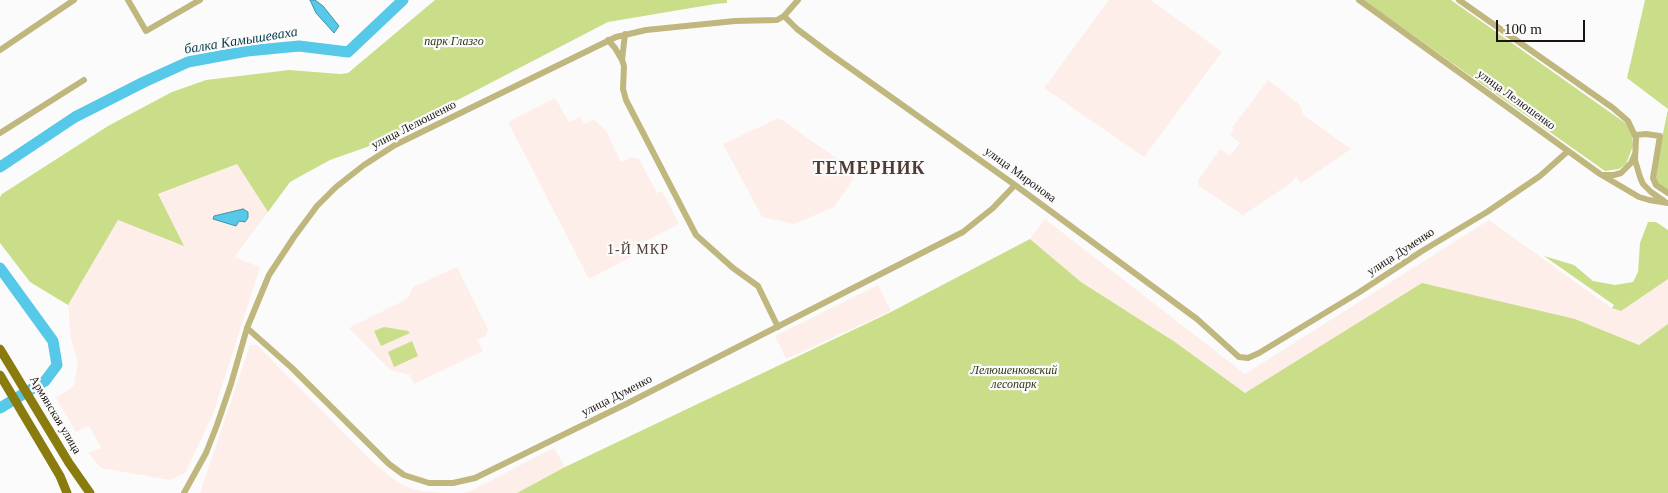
<!DOCTYPE html>
<html>
<head>
<meta charset="utf-8">
<style>
	body { margin:0 }
	#map { position:relative; width:1668px; height:493px; overflow:hidden; background:#fbfbfb; font-family:"Times New Roman",serif }
	canvas { display:block }
	.scale { position:absolute; left:1496px; top:20px; width:89px; height:22px; box-sizing:border-box; border:2px solid #1c1310; border-top:0; padding-left:6px; font-size:15px; line-height:18px; white-space:nowrap; color:#1c1310; -webkit-text-stroke:4px #fbfbfb; paint-order:stroke }
</style>
</head>
<body>
<div id="map">
<canvas width="1668" height="493"></canvas>
<div class="scale">100 m</div>
</div>
<script>
const ctx = document.querySelector('canvas').getContext('2d');
ctx.lineJoin = 'round';
function fillPath(path, color) { ctx.fillStyle = color; ctx.fill(path, 'evenodd'); }
const toPath = rows => new Path2D(rows.map(r => 'M' + r).join(''));
function strokePath(path, color, width, dash) { ctx.strokeStyle = color; ctx.lineWidth = width; ctx.lineCap = dash ? 'butt' : 'round'; ctx.setLineDash(dash || []); ctx.stroke(path); }
function label(font, color, halo, rows, align = 'center') {
  ctx.font = font + ' "Times New Roman",serif'; ctx.lineWidth = 4.5; ctx.setLineDash([]); ctx.textBaseline = 'middle'; ctx.strokeStyle = halo; ctx.fillStyle = color; for (const [text, x, y, turn = 0] of rows) {
    ctx.save(); ctx.translate(x, y); ctx.rotate((+turn || 0) * Math.PI / 180); ctx.textAlign = isNaN(turn) ? turn : align; if (halo) ctx.strokeText(text, 0, 0); ctx.fillText(text, 0, 0); ctx.restore();
  }
}
const built = toPath([
	[1109,0,1151,0,1222,52,1144,157,1044,88],
	[1268,80,1300,105,1303,115,1351,149,1301,183,1296,176,1291,183,1243,215,1199,186,1198,180,1220,149,1230,156,1240,143,1230,135,1234,130,1232,128],
	[555,98,569,122,580,117,584,124,594,119,606,131,621,162,631,157,639,159,657,193,662,191,679,224,628,250,631,257,589,279,508,122],
	[779,118,852,169,854,178,834,207,794,224,762,217,723,144],
	[237,164,268,212,234,257,260,267,213,414,185,473,170,480,101,468,88,453,101,448,89,426,76,432,56,398,74,386,78,362,71,339,68,305,118,220,183,245,157,195],
	[1045,219,1245,374,1489,220,1610,307,1621,311,1668,278,1668,324,1639,345,1575,319,1271,378,1245,393,1175,342,1081,282,1030,239],
	[457,267,488,329,486,336,477,340,483,351,414,384,410,375,390,370,349,328,407,299,413,287],
	[878,285,891,311,786,359,775,336],
	[250,345,257,345,371,460,397,482,407,487,421,491,442,493,200,493],
	[554,448,565,467,517,493,462,493,470,491]
]);
const green = toPath([
	[435,0,727,0,727,3,715,4,608,22,367,147,330,160,290,182,268,212,237,164,158,194,184,246,118,220,68,305,30,282,0,243,0,197,2,194,108,126,172,92,206,80,289,70,340,74,348,73],
	[1363,0,1451,0,1628,125,1632,132,1633,146,1626,164,1619,169,1605,171],
	[1645,0,1668,0,1668,193,1658,190,1653,182,1668,109,1627,78],
	[1648,222,1656,222,1668,230,1668,279,1621,311,1612,308,1614,305,1544,256,1574,265,1593,281,1615,285,1633,282,1638,272,1640,243],
	[1030,239,1081,282,1175,342,1245,393,1422,283,1575,319,1639,345,1668,324,1668,493,517,493,565,467,889,313],
	[384,327,408,331,410,333,381,346,374,331],
	[412,341,418,356,394,367,388,352]
]);
const water = toPath([
	[310,0,315,0,323,6,339,26,334,33,316,13,310,0],
	[243,209,248,212,248,218,245,222,239,221,236,226,213,219,214,216,243,209]
]);
const river = toPath([
	[0,167,75,117,144,82,188,62,247,51,299,46,348,52,403,0],
	[0,268,53,341,57,365,45,381,0,408]
]);
const minor = toPath([
	[128,0,146,31,200,0],
	[1359,0,1600,174,1639,197,1649,200,1668,203],
	[1459,0,1613,108,1628,121,1636,138,1635,160,1640,177,1643,184,1651,192,1664,201],
	[784,16,797,29,829,53,1015,185,1197,319,1239,357,1248,358,1259,353,1358,293,1422,251,1487,212,1540,176,1567,152],
	[608,40,615,48,622,60,624,66,623,89,626,100,696,235,733,268,758,286,778,327],
	[0,50,74,0],
	[622,60,625,34],
	[0,133,84,80],
	[1635,135,1646,134,1660,136,1653,178,1656,185,1668,193],
	[1603,175,1614,175,1621,173,1631,163,1635,154],
	[247,328,292,368,389,464,404,475,429,483,453,483,475,478,628,403,963,232,993,208,1015,185],
	[184,493,206,453,217,425,231,384,247,328,269,275,294,237,317,206,336,187,364,165,395,145,616,37,646,30,735,21,777,20,784,16,798,0]
]);
const major = toPath([
	[0,349,69,463,90,493],
	[0,375,60,476,67,493]
]);
const parkNames = [
	["парк Глазго",454,42],
	["Лелюшенковский",1014,371],
	["лесопарк",1014,385]
];
const streetNames = [
	["улица Лелюшенко",1516,100,36],
	["улица Лелюшенко",414,125,-27],
	["улица Миронова",1020,175,36],
	["улица Думенко",1401,252,-33],
	["улица Думенко",617,396,-27],
	["Армянская улица",55,415,59]
];
const waterNames = [
	["балка Камышеваха",241,41,-9]
];
const neighbourhoodNames = [
	["1-Й МКР",638,250]
];
const districtNames = [
	["ТЕМЕРНИК",869,169]
];
fillPath(built, '#fdeee9');
fillPath(green, '#cade89');
fillPath(water, '#56c8e8');
strokePath(water, '#4592a7', 1);
strokePath(river, '#56c8e8', 11);
strokePath(minor, '#bfb77d', 6);
strokePath(major, '#897b0e', 9);
label('italic 12px', '#313814', '#fbfbfb', parkNames);
label('12px', '#1c1310', '#fbfbfb', streetNames);
label('italic 14px', '#043b48', '#fbfbfb', waterNames);
ctx.letterSpacing = '1px';
label('14px', '#503b33', '#fbfbfb', neighbourhoodNames);
ctx.letterSpacing = '0px';
ctx.letterSpacing = '1px';
label('bold 18px', '#503b33', '#fbfbfb', districtNames);
ctx.letterSpacing = '0px';
</script>
</body>
</html>
